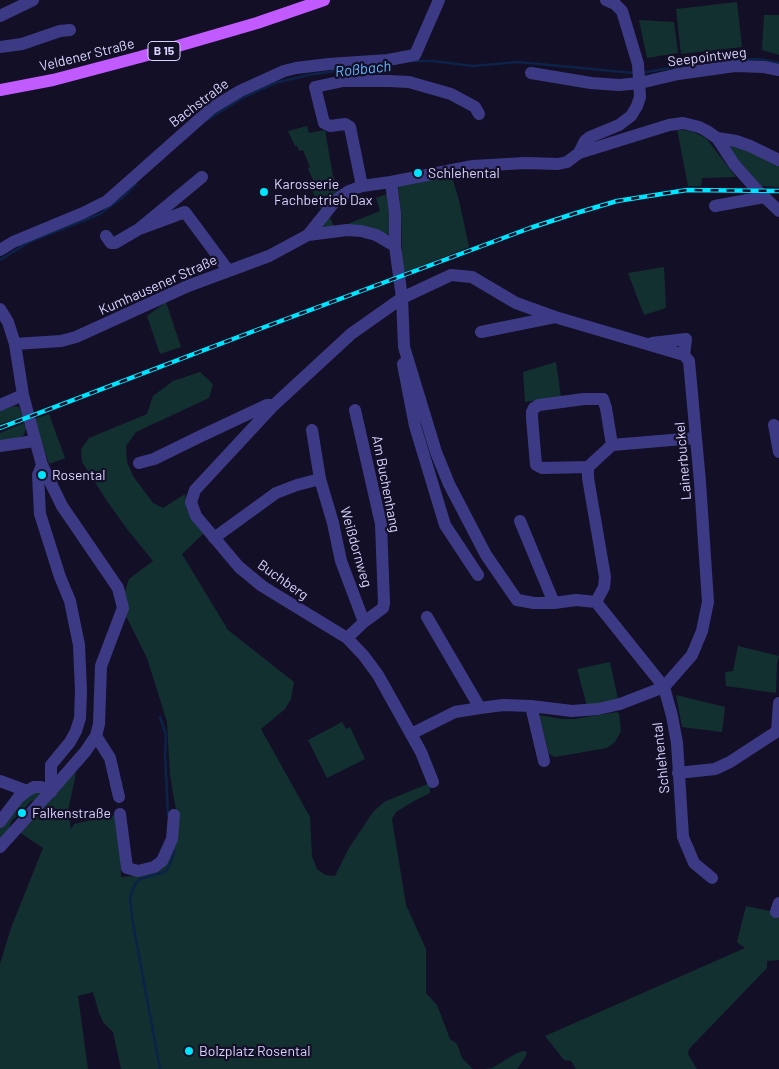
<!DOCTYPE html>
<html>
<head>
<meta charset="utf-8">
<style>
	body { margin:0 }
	canvas { display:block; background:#130f26 }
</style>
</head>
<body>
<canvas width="779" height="1069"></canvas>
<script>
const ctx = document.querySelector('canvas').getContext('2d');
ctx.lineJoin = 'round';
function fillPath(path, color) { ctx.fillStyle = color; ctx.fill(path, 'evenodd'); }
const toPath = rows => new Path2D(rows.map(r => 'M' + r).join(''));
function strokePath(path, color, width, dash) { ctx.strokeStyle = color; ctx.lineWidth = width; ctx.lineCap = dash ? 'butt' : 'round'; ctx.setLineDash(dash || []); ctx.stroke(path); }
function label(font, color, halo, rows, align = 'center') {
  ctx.font = font + ' Barlow,sans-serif'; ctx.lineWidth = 4.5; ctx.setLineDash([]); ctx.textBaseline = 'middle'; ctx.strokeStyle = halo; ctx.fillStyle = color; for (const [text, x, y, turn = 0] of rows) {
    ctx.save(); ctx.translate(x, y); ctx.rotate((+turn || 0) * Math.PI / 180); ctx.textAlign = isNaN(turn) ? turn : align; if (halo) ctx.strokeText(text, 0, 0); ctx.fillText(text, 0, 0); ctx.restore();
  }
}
const green = toPath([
	[737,2,742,47,681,54,676,9],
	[764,15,779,15,779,55,762,50],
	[639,20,674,22,678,53,647,58],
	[307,126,309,133,325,130,333,176,340,193,322,209,319,207,310,185,314,182,308,169,310,167,303,150,299,151,297,146,295,146,288,131],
	[677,129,693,132,706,138,736,177,702,178,701,186,688,186],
	[727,143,779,164,779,187,761,186,725,144],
	[451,174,459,200,469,247,403,273,399,251,402,250,401,212,398,185],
	[387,194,391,233,384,236,324,231,321,226,329,215,335,229,380,211,376,198],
	[664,267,666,308,644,315,628,273],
	[166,302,181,347,160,354,147,316],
	[556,362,561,397,525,402,523,372],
	[200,372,213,384,209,398,136,432,126,446,127,462,133,476,153,503,163,508,185,494,187,510,203,534,182,554,228,630,294,682,291,699,285,709,261,729,310,817,312,856,317,869,325,875,335,876,349,848,373,812,384,802,430,783,430,793,414,801,396,812,392,819,406,905,426,949,426,993,437,1005,450,1039,457,1044,462,1058,473,1069,121,1069,113,1032,103,1022,99,1013,93,992,78,996,88,1069,0,1069,0,964,11,928,43,848,19,832,60,784,76,773,68,811,71,830,74,824,119,814,121,877,135,876,154,870,177,816,170,775,167,722,147,658,126,616,122,600,129,579,153,561,127,529,107,501,82,462,81,449,89,438,147,414,153,396,173,381],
	[14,406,19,407,23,416,0,424,0,411],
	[49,414,65,458,49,464,34,419],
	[24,423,26,429,23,436,16,439,0,441,0,433],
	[738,646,779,656,777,663,776,693,726,686,725,672,733,671],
	[610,662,618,699,587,706,577,669],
	[676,695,725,707,722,732,682,727],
	[617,712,619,714,621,731,615,742,607,748,555,757,549,754,539,715,562,719,574,719],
	[342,722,346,729,350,727,365,759,327,778,308,740],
	[28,792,43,793,38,799,31,801,11,822,9,830,0,840,0,827],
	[746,906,779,913,779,960,767,961,767,968,689,1049,688,1054,697,1069,576,1069,571,1061,564,1060,545,1036,745,948,737,942],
	[524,1051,527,1052,526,1056,517,1069,484,1069,492,1068,517,1053]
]);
const stream = toPath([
	[413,61,433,61,473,66,518,62,634,73],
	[642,73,703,62,759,59,779,63],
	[207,120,244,97,275,83,308,75,348,69],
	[0,260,29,242,100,214,123,197,136,184],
	[160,717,166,735,165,754,168,815],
	[160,1069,132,918,130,897,135,884,140,879,165,872,169,867,175,851]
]);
const minor = toPath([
	[0,16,33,0],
	[0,47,22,44,60,31,70,30],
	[531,73,591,83,619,85,640,83,678,74,735,66,764,67,779,70],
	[717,138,734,164,757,190,779,211],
	[579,153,585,141,590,137,619,125,631,116,637,106,640,97,638,64,622,11,615,4,606,0],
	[391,182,395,213,395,246,402,298,404,347,436,452,449,484,486,555,517,600,534,603,554,603,576,600,596,602,664,687,672,716,677,743,683,837,694,863,712,878],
	[362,186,350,127,345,124,330,126,324,123,315,87,343,81,389,81,409,82,451,94,475,107,479,114],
	[715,206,764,197],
	[139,229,185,212,228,270],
	[308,235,347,230,361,231,376,235,395,246],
	[106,236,111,243,115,243,139,229,202,177],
	[0,250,13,242,83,213,107,201,212,108,240,91,284,71,296,68,329,64,388,60,415,55,439,0],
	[0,309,8,322,15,344,23,395,42,465,62,506,118,588,123,608,101,666,99,724,96,736,85,752,57,784,0,847],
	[481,332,555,317],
	[652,343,686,339,684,355],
	[15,344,61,341,76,337,188,286,269,256,308,235,336,200,349,191,362,186,391,182,473,166,525,163,558,164,567,162,579,153,669,125,683,123,699,127,707,131,717,138,736,141,750,146,779,160],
	[403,364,415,426,445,525,478,575],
	[0,405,23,395],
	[774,425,779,452],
	[312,430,320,479,333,523,341,561,364,622],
	[0,446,34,441],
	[139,463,154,459,201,436,267,405,271,405],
	[42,465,38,475,40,514,60,577,70,601,79,645,81,691,80,718,76,731,70,742,51,765,51,792],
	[588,467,542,468,536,465,532,418,532,412,534,408,539,405,584,399,603,399,606,408,612,445],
	[520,521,554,603],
	[214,538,276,493,297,485,320,479],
	[596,602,604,587,605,577,588,478,588,467,612,445,695,438],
	[427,617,480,708],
	[347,638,364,622,383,608,384,603,381,524,355,410],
	[531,706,544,761],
	[777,731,779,703],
	[411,734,455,712,480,708,503,705,531,706,572,711,598,709,620,704,664,687,692,655,702,631,708,602,700,482,689,361,684,355,555,317,516,303,472,277,451,275,402,298,351,334,274,405,195,490,191,502,196,516,239,567,262,586,347,638,364,656,378,675,421,752,433,782],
	[96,736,110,758,119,797],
	[678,773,715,769,730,762,779,730],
	[0,781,27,791],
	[120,814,127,868,138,871,154,867,162,861,172,839,174,815],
	[0,822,18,798,27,791,34,787,41,787,51,792],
	[776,912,779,903]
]);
const major = toPath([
	[0,90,53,80,140,57,257,23,324,0]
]);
const rail = toPath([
	[0,428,254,331,530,228,573,214,617,201,687,190,779,191]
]);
const markers = [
	[418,173,5,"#00e5ff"],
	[264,192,5,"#00e5ff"],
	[42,475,5,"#00e5ff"],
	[22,813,5,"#00e5ff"],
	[189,1051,5,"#00e5ff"]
];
const shields = [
	[164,51,32]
];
const shieldNames = [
	["B 15",164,51]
];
const streetNames = [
	["Veldener Straße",87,55,-14],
	["Seepointweg",707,57,-7],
	["Bachstraße",199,103,-37],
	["Kumhausener Straße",158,285,-24],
	["Lainerbuckel",683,461,-95],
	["Am Buchenhang",386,484,79],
	["Weißdornweg",356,547,74],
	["Buchberg",283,580,35],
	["Schlehental",661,758,-96]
];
const poiNames = [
	["Schlehental",428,173],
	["Karosserie",274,184],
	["Fachbetrieb Dax",274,200],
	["Rosental",52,475],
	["Falkenstraße",32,813],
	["Bolzplatz Rosental",199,1051]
];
const waterNames = [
	["Roßbach",363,69,-6]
];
fillPath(green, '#12302f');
strokePath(stream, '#0c2248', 2.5);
strokePath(minor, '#3d3a85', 12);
strokePath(major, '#c25bff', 12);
strokePath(rail, '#00e5ff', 4.5);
strokePath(rail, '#130f26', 2.5, [8]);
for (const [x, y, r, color] of markers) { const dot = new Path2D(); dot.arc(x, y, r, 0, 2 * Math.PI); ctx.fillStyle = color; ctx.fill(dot); strokePath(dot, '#130f26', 2); }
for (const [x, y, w] of shields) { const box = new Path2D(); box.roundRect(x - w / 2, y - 9.5, w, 19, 4); ctx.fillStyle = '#130f26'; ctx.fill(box); strokePath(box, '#d9d4ff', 1); }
label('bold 12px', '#d9d4ff', null, shieldNames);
label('14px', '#d9d4ff', '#130f26', streetNames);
label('14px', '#d9d4ff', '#130f26', poiNames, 'left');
label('italic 15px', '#62b6ff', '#130f26', waterNames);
</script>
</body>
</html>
